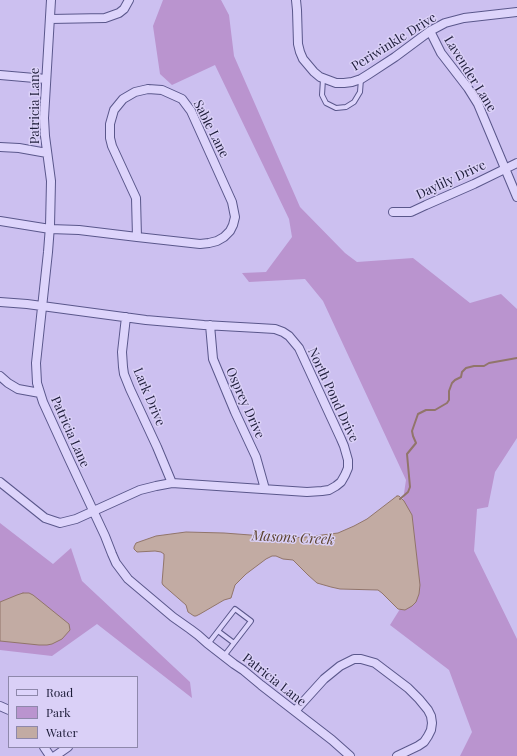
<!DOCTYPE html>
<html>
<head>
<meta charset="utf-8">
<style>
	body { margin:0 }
	#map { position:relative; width:517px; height:756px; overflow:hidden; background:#ccc0f0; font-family:"Playfair Display",serif }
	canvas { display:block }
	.legend { position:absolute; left:8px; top:676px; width:130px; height:72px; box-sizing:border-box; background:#dad0f7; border:1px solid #8e88ab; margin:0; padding:5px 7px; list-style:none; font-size:12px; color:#1d1c39 }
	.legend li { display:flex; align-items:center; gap:8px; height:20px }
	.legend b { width:20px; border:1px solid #8e88ab }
</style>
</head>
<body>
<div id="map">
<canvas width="517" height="756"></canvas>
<ul class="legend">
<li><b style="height:5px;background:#ddd4fb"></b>Road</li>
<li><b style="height:11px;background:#ba94cf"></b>Park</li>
<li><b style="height:11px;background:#c2aba3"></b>Water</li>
</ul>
</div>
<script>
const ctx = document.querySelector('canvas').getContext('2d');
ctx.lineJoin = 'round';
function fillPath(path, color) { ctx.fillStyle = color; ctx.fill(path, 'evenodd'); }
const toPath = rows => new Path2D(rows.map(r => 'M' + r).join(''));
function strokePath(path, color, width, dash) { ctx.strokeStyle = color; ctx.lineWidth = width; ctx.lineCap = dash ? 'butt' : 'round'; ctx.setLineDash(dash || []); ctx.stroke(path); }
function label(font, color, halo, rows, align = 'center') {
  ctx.font = font + ' "Playfair Display",serif'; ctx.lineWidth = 3; ctx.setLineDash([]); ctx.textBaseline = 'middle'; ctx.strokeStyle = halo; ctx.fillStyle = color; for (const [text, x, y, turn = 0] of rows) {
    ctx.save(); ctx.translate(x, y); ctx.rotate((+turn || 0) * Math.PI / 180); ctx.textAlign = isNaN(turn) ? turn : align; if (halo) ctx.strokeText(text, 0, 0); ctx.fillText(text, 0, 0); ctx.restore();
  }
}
const green = toPath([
	[163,0,221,0,229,15,234,56,300,207,345,253,357,262,413,258,470,303,501,294,517,309,517,438,495,472,488,507,477,509,474,551,517,639,517,756,460,756,472,732,449,670,390,625,400,609,414,604,412,518,403,500,406,480,323,301,305,279,249,282,242,273,266,272,292,237,289,219,215,65,172,85,160,74,153,26],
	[0,523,53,564,71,548,82,581,190,682,192,698,97,624,52,656,0,650]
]);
const water = toPath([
	[397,496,399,496,404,501,412,515,420,585,419,594,416,602,412,606,405,610,398,609,382,593,378,590,340,589,331,587,317,583,308,575,293,560,283,559,276,556,272,556,266,559,246,574,235,585,231,598,224,600,200,614,196,616,194,616,188,612,186,605,163,585,162,583,164,558,164,554,161,552,155,551,137,552,134,549,134,547,136,543,156,536,186,532,224,533,290,538,306,537,338,533,354,526,367,519,397,496],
	[23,593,29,593,33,595,69,624,70,630,62,639,52,644,47,645,39,645,0,641,0,602,17,595,23,593]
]);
const stream = toPath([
	[400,499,408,492,410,487,407,454,416,443,413,436,412,431,418,414,426,410,435,410,447,403,449,400,449,391,452,383,455,380,461,377,462,372,466,368,474,366,484,366,489,363,517,358]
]);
const lane = toPath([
	[323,79,322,95,326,103,336,108,346,107,354,102,360,92,361,79],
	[218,631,234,643],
	[208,644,235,609,251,621,224,656]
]);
const street = toPath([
	[51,0,44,118,45,136,51,181,50,226,48,252,36,363,37,383,43,402,69,459,105,536,112,554,116,563,128,579,173,617,190,629,198,635,207,643,234,664,243,670,261,685,332,740,350,756],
	[296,0,297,10,298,44,300,52,303,59,314,72,320,77,336,83,344,83,352,82,361,79,369,74,395,57,430,31,445,23,464,18,517,12],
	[50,19,105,18,119,13,124,9,129,0],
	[430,31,441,53,468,88,478,104,517,197],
	[0,75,46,79],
	[148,89,162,90,182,99,191,111,214,162,232,202,235,217,233,225,230,231,224,237,217,241,209,243,200,244,137,237,136,198,112,146,110,138,110,124,114,110,123,99,135,92,148,89],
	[0,147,19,148,47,153],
	[393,212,411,212,426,205,474,184,517,163],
	[0,221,50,229,79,230,137,237],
	[0,302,27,304,146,320,204,325,258,328,275,329,283,332,289,336,299,348,341,439,344,446,348,460,348,468,345,475,341,482,336,486,329,490,322,491,307,492,172,483,156,486,140,490,76,519,60,523,45,518,0,482],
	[126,317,122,352,123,367,124,374,130,389,157,447,172,483],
	[210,325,213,359,235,412,256,457,265,489],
	[0,376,8,383,18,389,40,393],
	[0,706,9,710],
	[295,711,324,679,340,666,354,659,361,659,375,663,408,688,419,699,428,710,431,716,432,723,431,730,428,736,424,742,418,746,397,756],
	[44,747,50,756],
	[55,756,68,747]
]);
const streetNames = [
	["Periwinkle Drive",394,42,-32],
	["Lavender Lane",470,74,58],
	["Patricia Lane",35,106,-90],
	["Sable Lane",211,129,63],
	["Daylily Drive",451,180,-25],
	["North Pond Drive",333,395,65],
	["Lark Drive",149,397,67],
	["Osprey Drive",245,403,66],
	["Patricia Lane",70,432,66],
	["Patricia Lane",274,680,38]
];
const waterNames = [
	["Masons Creek",293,538,3]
];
fillPath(green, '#ba94cf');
fillPath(water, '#c2aba3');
strokePath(water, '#91756a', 1);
strokePath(stream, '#91756a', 2);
strokePath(lane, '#5a578b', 6);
strokePath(street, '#5a578b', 10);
strokePath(lane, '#ddd4fb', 4);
strokePath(street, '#ddd4fb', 8);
label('13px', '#1d1c39', '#dad0f7', streetNames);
label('italic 14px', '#5a412b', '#dad0f7', waterNames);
</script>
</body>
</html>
